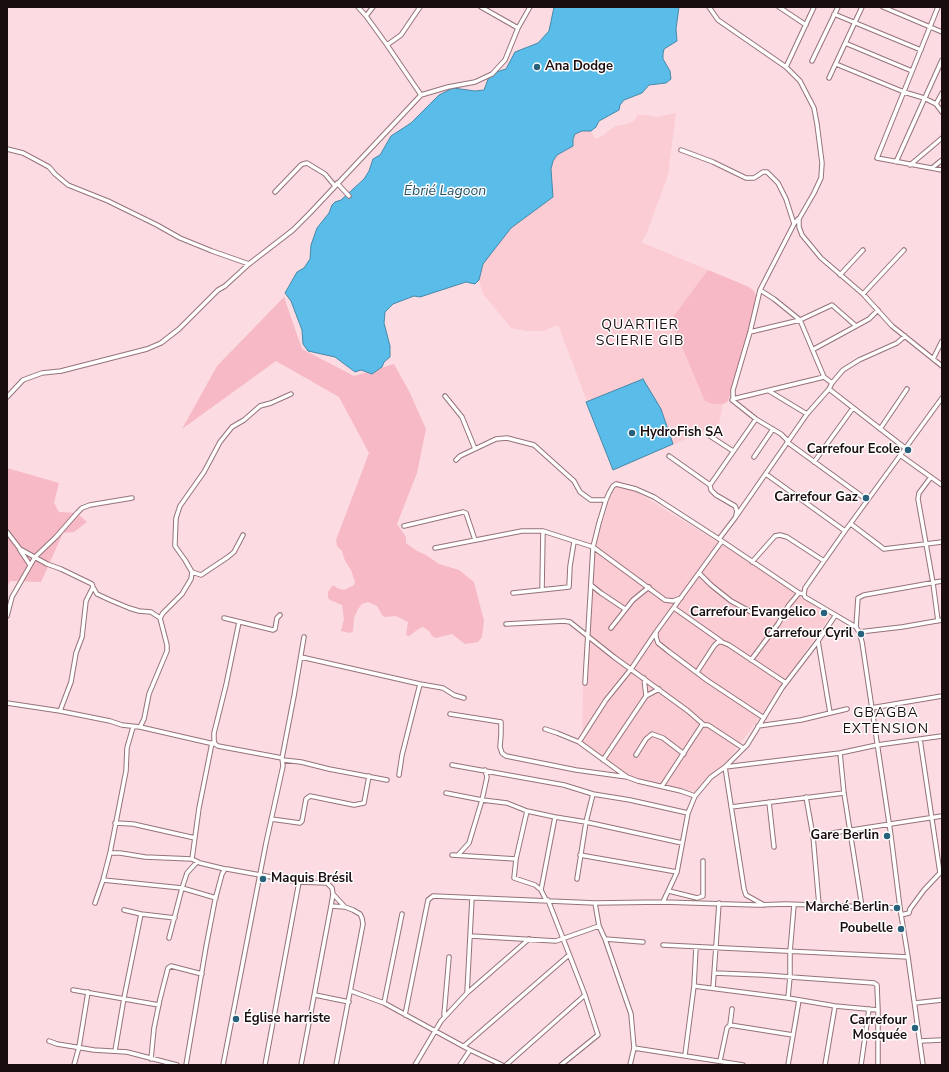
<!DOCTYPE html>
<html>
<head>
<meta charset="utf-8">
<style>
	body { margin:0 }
	#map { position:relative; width:949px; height:1072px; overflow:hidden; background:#fcdce2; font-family:"Nunito Sans",sans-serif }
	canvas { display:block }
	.frame { position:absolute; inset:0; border:8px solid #1a0d10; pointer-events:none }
</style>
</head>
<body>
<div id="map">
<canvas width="949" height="1072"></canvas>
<div class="frame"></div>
</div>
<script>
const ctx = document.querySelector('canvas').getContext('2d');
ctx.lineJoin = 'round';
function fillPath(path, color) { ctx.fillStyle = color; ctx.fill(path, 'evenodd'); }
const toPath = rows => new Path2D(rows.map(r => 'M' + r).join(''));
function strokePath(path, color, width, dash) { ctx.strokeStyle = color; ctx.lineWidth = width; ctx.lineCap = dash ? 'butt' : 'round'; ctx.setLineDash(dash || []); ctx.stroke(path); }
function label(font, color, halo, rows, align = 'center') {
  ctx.font = font + ' "Nunito Sans",sans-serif'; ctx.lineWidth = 3; ctx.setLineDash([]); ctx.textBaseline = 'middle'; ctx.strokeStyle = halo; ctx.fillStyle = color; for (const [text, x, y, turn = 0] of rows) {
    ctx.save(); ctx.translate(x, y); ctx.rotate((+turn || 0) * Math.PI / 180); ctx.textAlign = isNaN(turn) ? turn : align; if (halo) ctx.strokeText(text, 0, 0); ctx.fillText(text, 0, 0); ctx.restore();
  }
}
const built = toPath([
	[676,113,668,175,646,235,641,242,749,287,754,291,756,297,757,302,729,398,727,402,723,404,719,425,613,470,558,325,543,331,527,331,511,328,483,294,479,280,483,264,511,228,553,197,551,169,553,161,557,155,573,146,573,139,575,134,582,131,591,131,595,139,604,135,609,130,616,126,628,124,635,120,637,115,644,115,657,117],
	[616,479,724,546,830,616,762,714,728,760,696,792,628,777,582,743,583,686,595,546]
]);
const green = toPath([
	[708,270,749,287,754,291,756,297,757,302,729,398,727,402,723,404,713,404,705,401,674,328,668,324],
	[284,297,302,349,354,376,394,364,410,393,426,429,417,473,397,524,406,537,406,543,417,551,426,555,439,564,459,570,474,582,484,621,482,637,478,642,465,644,452,634,436,638,432,636,429,631,423,627,420,628,409,636,406,635,408,622,396,616,385,617,382,615,377,606,368,602,362,604,358,609,354,618,353,631,350,633,341,631,344,619,342,605,330,600,328,598,328,592,332,586,335,586,337,588,344,590,354,585,355,582,351,570,345,561,342,551,337,546,336,540,369,453,339,397,276,361,182,429,217,366],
	[7,468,59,483,54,503,59,512,77,513,87,522,74,532,63,533,41,582,10,581,7,587]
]);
const water = toPath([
	[554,7,679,7,676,29,677,41,664,49,663,54,663,59,670,71,671,79,666,83,649,85,642,93,624,100,620,105,619,110,599,121,596,127,591,131,582,131,575,134,573,139,573,146,557,155,553,161,551,169,553,197,511,228,483,264,479,280,475,284,466,282,420,297,414,296,393,304,385,312,384,323,390,346,390,357,384,362,382,367,372,374,361,370,355,372,335,357,308,351,303,344,302,330,291,301,285,293,297,272,304,268,310,259,311,245,317,228,329,213,332,205,335,202,341,200,364,179,369,171,373,159,380,155,391,136,411,123,439,95,453,88,475,91,484,90,490,74,506,69,515,52,538,43,549,31,554,7],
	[643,379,661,409,673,444,613,470,586,402,643,379]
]);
const minor = toPath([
	[358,7,366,16,387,45,421,95],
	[481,7,518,28],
	[709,7,718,20,786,67,800,81,814,108,817,124,822,163,821,178,814,193,799,219,799,227,802,235,821,258,863,294,892,326,942,366],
	[779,7,806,25],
	[883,7,942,32],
	[938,7,877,158,942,170],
	[834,14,921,50],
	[366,16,373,7],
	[845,43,912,71],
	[387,45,401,35,420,7],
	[812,61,838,7],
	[836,64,904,92,924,98,936,104,942,112],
	[786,67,814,7],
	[829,78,862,7],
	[936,104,942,93],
	[7,149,23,153,38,161,49,167,55,174,68,185,108,201,157,225,180,238,212,251,249,264],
	[681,150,713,162,746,178,754,178,763,172,767,172,778,183,786,199,794,224],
	[896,162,942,60],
	[910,165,942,138],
	[932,168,942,160],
	[337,183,349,196],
	[275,192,301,165,303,164,307,163,325,174,335,186],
	[840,275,863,250],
	[760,290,774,299,800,320,824,377,832,383,829,389,905,448],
	[863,294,904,250],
	[750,332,800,320,832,305,856,326],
	[814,349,869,319,878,310],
	[933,359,942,341],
	[832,383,843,370,859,360,897,343,905,336],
	[769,391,807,414],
	[445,396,462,417,475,449],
	[7,397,23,380,42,373,61,371,147,349,161,343,179,329,218,290,225,286,249,264,293,230,310,213,421,95,448,87,475,82,492,74,505,60,518,28,530,7],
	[733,399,824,377],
	[880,429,907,389],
	[710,436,733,451],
	[788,441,781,434,756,419,732,400,733,399,733,390,750,332,760,290,794,224,798,219],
	[787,442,867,500],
	[900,455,942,485],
	[669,456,710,485],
	[754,457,773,429],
	[456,460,460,456,496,439,507,438,534,445,574,481,580,492,591,500,606,500,609,493,613,486,616,484,636,489,654,497,719,539,799,593,804,594,805,597,856,627,859,632,862,642,891,836,900,908,908,957,923,1065],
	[814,462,853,408],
	[766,474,845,531],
	[931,477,919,493,918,499,933,583,938,621],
	[736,515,737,511,735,506,716,495,711,490,710,485,756,419],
	[851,524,884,549,942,542],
	[404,526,463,512,466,513,475,540],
	[7,532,20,549,47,564,61,569,92,584,93,587,86,601,82,637,76,653,71,682,60,711,7,703],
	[719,539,735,518,807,414,829,389],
	[722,541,656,632,656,637,658,643,668,651,708,681,764,718],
	[435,548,522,531,543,531,593,547,665,600,673,601,681,598],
	[20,550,30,565],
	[752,562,775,536,780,535,787,537,824,561],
	[192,572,201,575,228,557,234,552,243,535],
	[700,574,711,585,731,601,753,613],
	[591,585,601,593,625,609],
	[93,587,97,594,110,600,129,608,139,611,151,612,160,618],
	[542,590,543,531],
	[513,593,569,587,570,566,574,542],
	[804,594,805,588,845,531,942,398],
	[674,608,721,641],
	[7,616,12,597,35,557,56,537,77,513,82,508,90,505,132,498],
	[224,618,273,630,275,629,277,618,280,615],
	[239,622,226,685,214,733,214,740,215,744,218,746,282,758],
	[506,624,564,621,570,622,614,657,688,711,704,725],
	[856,627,858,598,864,595,942,581],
	[611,628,633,600,649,587],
	[859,632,902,627,942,620],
	[818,641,830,713],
	[301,657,420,684,402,755,399,775],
	[751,660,778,624,789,605,799,593],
	[697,672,714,646,718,642,722,642,729,645,786,683],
	[644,678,646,696],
	[585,683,593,547,599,523,606,500],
	[420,684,443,688,454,695,464,698],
	[871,708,942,696],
	[60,711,110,721,122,725,140,727,144,719,149,694,167,651,167,645,160,618,163,613,182,594,191,579,192,572,185,560,175,546,175,543,176,518,180,506,204,472,220,442,232,427,244,420,260,406,271,403,291,394],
	[450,714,501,722,501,734,500,747,502,753,506,756,576,770,627,777],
	[758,726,801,720,847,709],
	[140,727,214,744],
	[545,729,557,733,579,742,627,777,638,781,681,791,695,796],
	[579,742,606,700,631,669,656,632],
	[840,753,844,793,862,907],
	[636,755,646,739,652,734,663,738,684,754],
	[283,760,301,762,329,769,387,780],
	[603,760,646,696,659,689],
	[452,765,564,785,593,794,630,800,688,813],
	[662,786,702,725,708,725,743,748],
	[446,793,482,800,507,803,527,811,555,817,586,822,682,843],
	[806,797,813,836,819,905],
	[769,802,774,847],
	[731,807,844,793],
	[527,811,516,859,514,878,535,885,541,890],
	[271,819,300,823,302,821,306,799,310,796,354,805,364,803,369,776],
	[115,823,133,824,195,838],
	[813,836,942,816],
	[110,853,120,853,145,857,192,859,200,863,225,869],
	[452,855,516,859],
	[458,855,469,843,482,800,487,777,485,770],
	[580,855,677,872],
	[192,859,199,808,212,743],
	[577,879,586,822,593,794],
	[103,880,182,888,187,873,197,862],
	[669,891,697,898,703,896,703,861],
	[333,894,345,907],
	[546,900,541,890,555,817],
	[548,900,585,995,598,1035,561,1065],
	[663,902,677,872,688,813,695,796,711,777,725,767,747,745,782,688,818,641,835,616],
	[95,903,103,880,110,853,126,771,127,748,133,727],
	[595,903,599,926,605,939,631,1014,634,1048,630,1065],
	[764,905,746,895,744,889,725,767,840,753,877,745,942,736],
	[331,906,345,907,353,910,360,914,362,918,363,924,336,1065],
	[124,910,141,914,175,918],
	[901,915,909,913,910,909,924,890,940,873,920,739],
	[471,936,556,941,599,926],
	[169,938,182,888,216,898],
	[605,939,643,942],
	[663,945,908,957],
	[714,973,763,975,874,983,877,985,878,1010],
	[694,986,788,998,835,1006,878,1010,878,1065],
	[713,988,719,903],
	[73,990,159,1005],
	[351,991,384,1003,470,1050,502,1065],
	[467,993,529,939],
	[315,995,349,1002],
	[788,998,790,977,790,952,794,905],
	[384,1003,402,914],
	[915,1003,942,1000],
	[405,1015,428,900,433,896,595,903,663,902,757,905,786,904,900,908],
	[444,1015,449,957],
	[730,1025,732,1009],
	[49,1041,57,1044,94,1050,127,1052,177,1065],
	[920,1041,942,1040],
	[464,1046,569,955],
	[634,1048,743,1065],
	[115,1051,124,998,141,914],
	[685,1055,694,986,696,947],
	[151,1059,154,1028,160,999,168,968,171,966,202,974],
	[720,1061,727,1028,730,1025,793,1035],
	[74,1065,79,1047,88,992],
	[186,1065,206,947,215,900,222,874,225,869,227,869,299,882,327,883,332,888,333,894,331,906,301,1065],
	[223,1065,266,843,283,766,282,758,294,696,304,637],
	[265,1065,299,882],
	[415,1065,441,1021,467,993,472,898],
	[460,1065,470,1050],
	[506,1065,585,995],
	[788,1065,799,1000],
	[825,1065,835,1006],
	[861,1065,869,1009]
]);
const markers = [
	[537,67,4,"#28617b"],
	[632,433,4,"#28617b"],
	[908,450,4,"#28617b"],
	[866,498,4,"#28617b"],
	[824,613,4,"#28617b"],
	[861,634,4,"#28617b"],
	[887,836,4,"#28617b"],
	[263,879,4,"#28617b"],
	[897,908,4,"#28617b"],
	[901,929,4,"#28617b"],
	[236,1019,4,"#28617b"],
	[915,1028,4,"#28617b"]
];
const poiNames = [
	["Ana Dodge",545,67,"left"],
	["HydroFish SA",640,433,"left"],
	["Carrefour Ecole",900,450],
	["Carrefour Gaz",858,498],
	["Carrefour Evangelico",816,613],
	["Carrefour Cyril",853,634],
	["Gare Berlin",879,836],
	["Maquis Brésil",271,879,"left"],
	["Marché Berlin",889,908],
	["Poubelle",893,929],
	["Église harriste",244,1019,"left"],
	["Carrefour",907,1021],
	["Mosquée",907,1036]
];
const waterNames = [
	["Ébrié Lagoon",445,192]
];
const neighbourhoodNames = [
	["QUARTIER",640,326],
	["SCIERIE GIB",640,342],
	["GBAGBA",886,714],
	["EXTENSION",886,730]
];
fillPath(built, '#fbccd4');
fillPath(green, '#f6b9c5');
fillPath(water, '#59bce9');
strokePath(water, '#4688a8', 1);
strokePath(minor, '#957379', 5.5);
strokePath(minor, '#fff', 3.5);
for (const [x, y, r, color] of markers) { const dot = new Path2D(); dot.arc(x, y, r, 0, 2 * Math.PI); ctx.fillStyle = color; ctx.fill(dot); strokePath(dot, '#fff', 1.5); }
label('bold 13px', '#1a0d10', '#fff', poiNames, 'right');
label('italic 14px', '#295367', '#fff', waterNames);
ctx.letterSpacing = '1px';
label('14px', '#1a0d10', '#fff', neighbourhoodNames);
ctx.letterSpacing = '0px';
</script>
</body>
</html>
